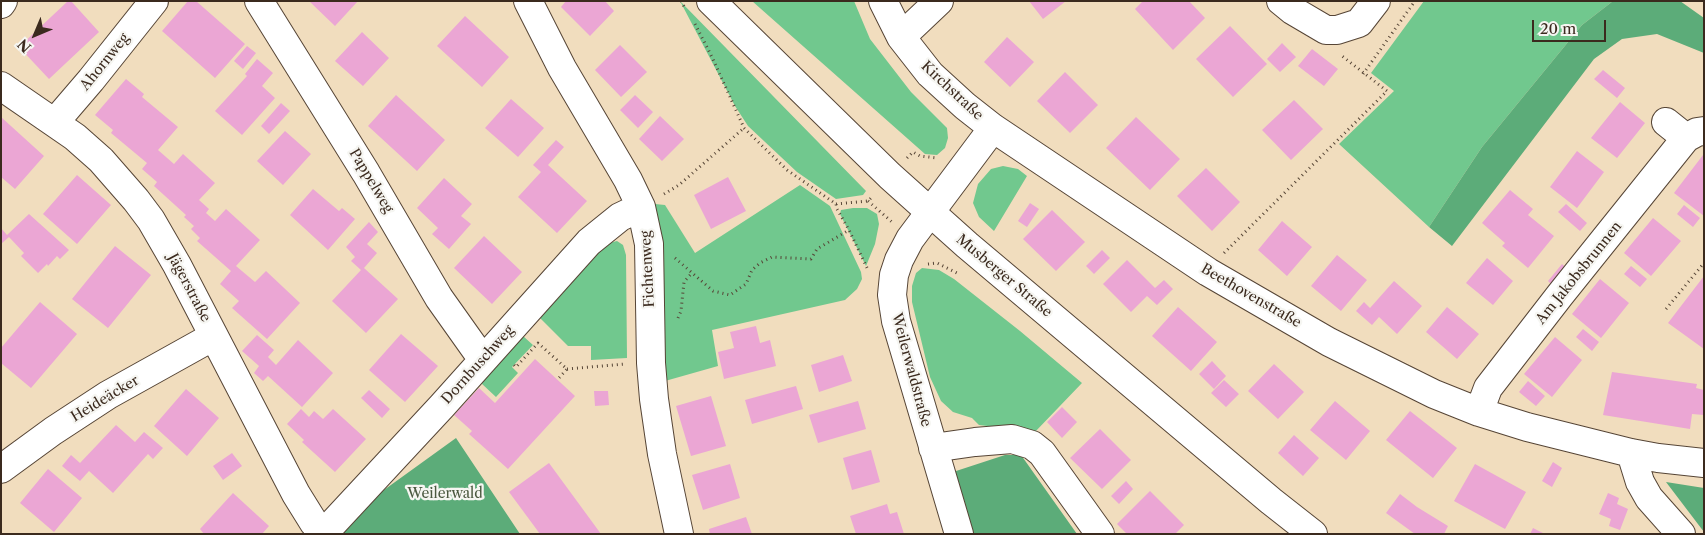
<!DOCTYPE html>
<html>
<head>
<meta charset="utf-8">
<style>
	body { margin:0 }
	#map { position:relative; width:1705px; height:535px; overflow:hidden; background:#f1ddbe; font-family:"Libre Caslon Text",serif }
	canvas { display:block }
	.frame { position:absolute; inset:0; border:2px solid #3b2a1e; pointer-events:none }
	.north { position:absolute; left:10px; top:10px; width:50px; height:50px; -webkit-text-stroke:4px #f6f6f2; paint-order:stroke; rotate:225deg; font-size:14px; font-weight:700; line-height:20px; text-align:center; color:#3b2a1e }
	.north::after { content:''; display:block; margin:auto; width:18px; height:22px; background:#3b2a1e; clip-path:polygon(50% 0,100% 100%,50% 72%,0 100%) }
	.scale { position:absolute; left:1532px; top:20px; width:74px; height:22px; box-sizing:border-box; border:2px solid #3b2a1e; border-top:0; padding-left:6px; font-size:15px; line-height:18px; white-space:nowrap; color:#3b2a1e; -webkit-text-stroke:4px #f6f6f2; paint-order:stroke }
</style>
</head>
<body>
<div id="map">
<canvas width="1705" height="535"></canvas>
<div class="frame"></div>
<div class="north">N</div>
<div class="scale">20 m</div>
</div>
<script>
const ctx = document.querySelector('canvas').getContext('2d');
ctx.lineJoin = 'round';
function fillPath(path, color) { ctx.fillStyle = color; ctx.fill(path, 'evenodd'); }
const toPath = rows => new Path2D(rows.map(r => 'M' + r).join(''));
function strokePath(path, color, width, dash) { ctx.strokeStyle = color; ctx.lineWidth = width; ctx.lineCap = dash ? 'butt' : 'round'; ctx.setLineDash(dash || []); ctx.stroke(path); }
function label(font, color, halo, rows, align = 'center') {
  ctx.font = font + ' "Libre Caslon Text",serif'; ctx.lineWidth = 4.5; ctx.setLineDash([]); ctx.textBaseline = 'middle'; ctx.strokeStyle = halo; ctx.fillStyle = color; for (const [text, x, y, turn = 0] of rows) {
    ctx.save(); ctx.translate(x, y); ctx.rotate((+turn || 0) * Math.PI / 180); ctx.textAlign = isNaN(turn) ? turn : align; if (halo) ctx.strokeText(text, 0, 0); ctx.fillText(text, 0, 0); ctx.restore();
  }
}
const green = toPath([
	[680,1,866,191,863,195,836,199,797,172,748,126,735,106],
	[752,1,854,1,870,39,911,92,947,128,948,138,945,148,937,155,925,154],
	[1424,1,1613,1,1582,25,1482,147,1429,227,1339,144,1394,91,1371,73],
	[1003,166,1018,169,1027,176,994,231,979,217,973,203,978,184,991,169],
	[800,185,830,206,861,272,862,279,857,289,845,300,712,330,718,366,658,383,651,207,655,204,665,205,695,253],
	[853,208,867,208,877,214,879,224,875,244,866,266,840,214,841,210],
	[617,241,623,245,626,255,627,358,591,360,591,346,568,346,539,317,605,244],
	[922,268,939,270,954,279,1020,331,1082,383,1034,433,1012,429,979,425,972,418,953,412,941,401,930,377,912,302,912,286,916,273],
	[523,336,533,345,512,367,518,373,496,397,481,383]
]);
const forest = toPath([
	[1613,1,1680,1,1704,18,1704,53,1657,34,1622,39,1594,59,1452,246,1429,227,1482,147,1582,25],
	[456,438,520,534,323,534],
	[1005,455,1021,455,1077,534,966,534,953,472],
	[1666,482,1704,488,1704,532]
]);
const building = toPath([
	[68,1,71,1,99,32,49,79,19,47],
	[188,1,196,1,245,44,215,78,162,31],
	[309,1,358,1,335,26],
	[566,1,605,1,614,11,590,36,561,7],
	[1029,1,1066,1,1043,19],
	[1143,1,1189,1,1205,18,1173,50,1135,9],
	[465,16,509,57,482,87,437,46],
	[1230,26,1267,64,1233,97,1196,59],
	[362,32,389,58,363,86,335,61],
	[1007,37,1034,62,1010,87,984,62],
	[1282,43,1296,57,1280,72,1267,59],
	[620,45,647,72,621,97,595,70],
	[247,46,256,53,243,69,234,61],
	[1312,49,1338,69,1324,86,1298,66],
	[257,59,273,73,262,86,275,98,242,135,215,111,247,76,245,74],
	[1603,70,1625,88,1617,98,1594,79],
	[1065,72,1098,105,1070,133,1037,101],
	[126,79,144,94,142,97,178,127,158,150,174,164,183,154,215,183,199,200,209,209,206,213,215,221,226,209,260,240,236,266,255,282,266,271,300,303,267,339,232,308,239,301,220,284,231,271,197,241,200,238,191,229,194,226,184,217,186,215,154,186,157,182,142,169,147,163,111,133,113,130,95,115],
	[396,95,445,140,417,171,368,126],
	[635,95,653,112,638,128,620,110],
	[511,99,544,128,518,157,485,128],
	[1294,100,1323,129,1291,160,1262,130],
	[1620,102,1645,123,1617,158,1591,138],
	[281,103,290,111,269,134,261,126],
	[660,116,684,139,662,161,639,139],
	[1,117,44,156,15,189,1,177],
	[1136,117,1180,159,1150,190,1106,148],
	[285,131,311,154,283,185,257,161],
	[556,140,564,147,548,165,587,201,557,233,518,197,541,172,533,165],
	[1577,151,1604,172,1577,208,1550,187],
	[1703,155,1704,156,1704,216,1674,193],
	[1206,168,1240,202,1212,231,1177,196],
	[77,175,111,205,77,244,43,214],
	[728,177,746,211,711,229,694,195],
	[444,178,472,204,461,216,471,224,449,249,432,234,438,228,417,208],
	[313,189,339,211,342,208,355,219,328,250,290,215],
	[1510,190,1533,209,1528,215,1554,236,1528,268,1502,246,1505,243,1482,223],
	[1030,203,1039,209,1027,227,1018,221],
	[1566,204,1587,223,1580,231,1558,212],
	[1684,205,1700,218,1693,227,1677,214],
	[1052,210,1085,242,1056,271,1023,239],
	[29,214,69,250,60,259,57,256,48,266,47,264,38,273,21,256,24,253,9,237,1,244,1,228,7,235],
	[1653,218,1681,241,1651,276,1624,253],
	[1282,221,1312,247,1287,276,1258,250],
	[369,222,378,232,367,244,377,253,364,268,398,299,366,333,332,301,361,270,351,261,355,257,346,247],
	[484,236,522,272,492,304,454,268],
	[115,246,151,275,108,328,72,299],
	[1102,250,1110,258,1094,274,1086,266],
	[1337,255,1367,280,1341,311,1311,286],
	[1487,258,1513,281,1493,305,1466,283],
	[1127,260,1155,288,1164,280,1173,289,1157,305,1147,296,1131,312,1103,284],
	[1562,264,1572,273,1557,290,1548,281],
	[1631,266,1647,279,1640,287,1624,274],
	[1704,276,1704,349,1668,323],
	[1600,279,1629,303,1601,338,1572,314],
	[1394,281,1422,306,1397,334,1379,317,1372,325,1356,311,1364,302,1370,308],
	[40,302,77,334,31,388,1,363,1,348],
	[1178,307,1217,342,1191,371,1152,336],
	[1447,307,1479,334,1457,359,1426,332],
	[756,326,760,343,770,340,776,366,724,379,718,352,734,348,730,332],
	[1583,329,1599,342,1592,351,1576,337],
	[401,334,438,366,405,402,369,370],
	[257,335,274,350,268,357,276,365,298,340,333,373,302,407,268,376,263,381,254,373,259,366,242,351],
	[1555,337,1582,360,1552,397,1524,374],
	[843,355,852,381,819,392,811,365],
	[535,359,575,396,508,469,469,434,472,431,454,415,479,388,495,403],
	[1212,361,1226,376,1214,389,1199,374],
	[1274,364,1304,392,1278,419,1248,391],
	[1612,372,1697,384,1696,388,1704,390,1704,415,1692,414,1690,429,1603,415],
	[1224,380,1239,394,1226,407,1211,393],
	[1528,381,1545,396,1536,406,1519,392],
	[796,386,803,409,752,424,745,400],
	[186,389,219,418,187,456,154,426],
	[369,390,390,409,382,418,361,398],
	[594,391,608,391,609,405,595,406],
	[711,396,726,446,691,456,676,406],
	[858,401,866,429,818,443,809,415],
	[1335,401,1370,431,1346,460,1310,430],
	[1062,407,1077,422,1062,438,1047,422],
	[301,409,309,417,314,411,323,419,333,409,366,439,335,472,302,442,304,440,287,424],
	[1410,411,1457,448,1433,478,1386,440],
	[116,425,135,442,144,432,163,448,153,459,148,454,113,493,89,471,80,481,62,466,71,455,80,463],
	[1100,429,1131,460,1102,489,1070,458],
	[1294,435,1319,458,1303,476,1278,453],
	[871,450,880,482,852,490,843,458],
	[232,453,242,466,223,480,213,466],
	[1553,462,1562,468,1552,487,1542,481],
	[549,463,601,534,540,534,509,492],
	[730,464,740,498,703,510,692,475],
	[1475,464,1526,492,1505,529,1454,501],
	[48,469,82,498,54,532,20,503],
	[1126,481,1133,489,1119,504,1111,496],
	[1150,491,1184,525,1175,534,1127,534,1117,524],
	[233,493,269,526,262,534,204,534,200,529],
	[1608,493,1619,498,1617,504,1628,509,1620,530,1609,526,1611,519,1599,514],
	[1400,494,1417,507,1448,526,1444,534,1415,534,1386,513],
	[887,504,890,514,897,512,904,534,856,534,850,516],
	[746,517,752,534,710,534,709,529],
	[1533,528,1545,534,1530,534]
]);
const path = toPath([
	[681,1,685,8],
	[695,24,712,57,744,128,787,170,836,204,837,209,849,230,868,270],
	[1363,74,1415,1],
	[907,158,913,152,920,156,937,158],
	[664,194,679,185,744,128],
	[868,201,892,222],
	[836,204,868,201,873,196],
	[1224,253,1387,91,1342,56],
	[675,258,713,291,730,295,746,284,752,270,760,263,772,257,811,259,817,249,849,230],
	[928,264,937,263,959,274],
	[1666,309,1704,263],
	[678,318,681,311,684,282,692,273],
	[514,365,516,367,538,343,567,369,557,380],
	[567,369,625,364]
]);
const minor = toPath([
	[259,1,366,173,439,298,483,360],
	[528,1,562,68,628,180,641,207,649,244,651,363,654,399,662,454,679,534],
	[883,1,901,37,930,74,965,106,993,128,1208,272,1329,342,1434,394,1479,412,1527,427,1631,453,1658,458,1704,463],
	[1281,1,1292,10,1326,30,1337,30,1359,23,1376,1],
	[901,37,939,1],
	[1,86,75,137,101,160,136,200,151,220,177,265,296,494,314,523,323,534],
	[55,122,91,80,154,1],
	[1666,122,1686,138],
	[1479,412,1488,388,1560,295,1686,138,1697,132,1704,131],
	[933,448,975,442,1012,439,1032,445,1042,453,1100,534],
	[1631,453,1640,482,1649,498,1681,534],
	[1,469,53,431,108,395,214,336],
	[323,534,442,406,589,242,620,217,641,207],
	[959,534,896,321,892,295,894,275,899,260,910,239,993,128]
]);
const secondary = toPath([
	[711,1,890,176,967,245,1271,501,1313,534],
	[1,4,3,1]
]);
const streetNames = [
	["Ahornweg",105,62,-51],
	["Kirchstraße",952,91,43],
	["Pappelweg",371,181,59],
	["Fichtenweg",648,269,-93],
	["Am Jakobsbrunnen",1579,273,-51],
	["Musberger Straße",1004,276,40],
	["Jägerstraße",189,288,62],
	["Beethovenstraße",1251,296,30],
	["Dornbuschweg",478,365,-48],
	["Weilerwaldstraße",911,370,75],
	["Heideäcker",105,399,-31]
];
const parkNames = [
	["Weilerwald",445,494]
];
fillPath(green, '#71c88e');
fillPath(forest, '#5cac79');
fillPath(building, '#eba6d4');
strokePath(minor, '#564536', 30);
strokePath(secondary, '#564536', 30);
strokePath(path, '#564536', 3, [1, 4]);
strokePath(minor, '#fff', 28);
strokePath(secondary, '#fff', 28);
label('14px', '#3b2a1e', '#f6f6f2', streetNames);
label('14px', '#4b5940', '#f6f6f2', parkNames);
</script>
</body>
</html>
